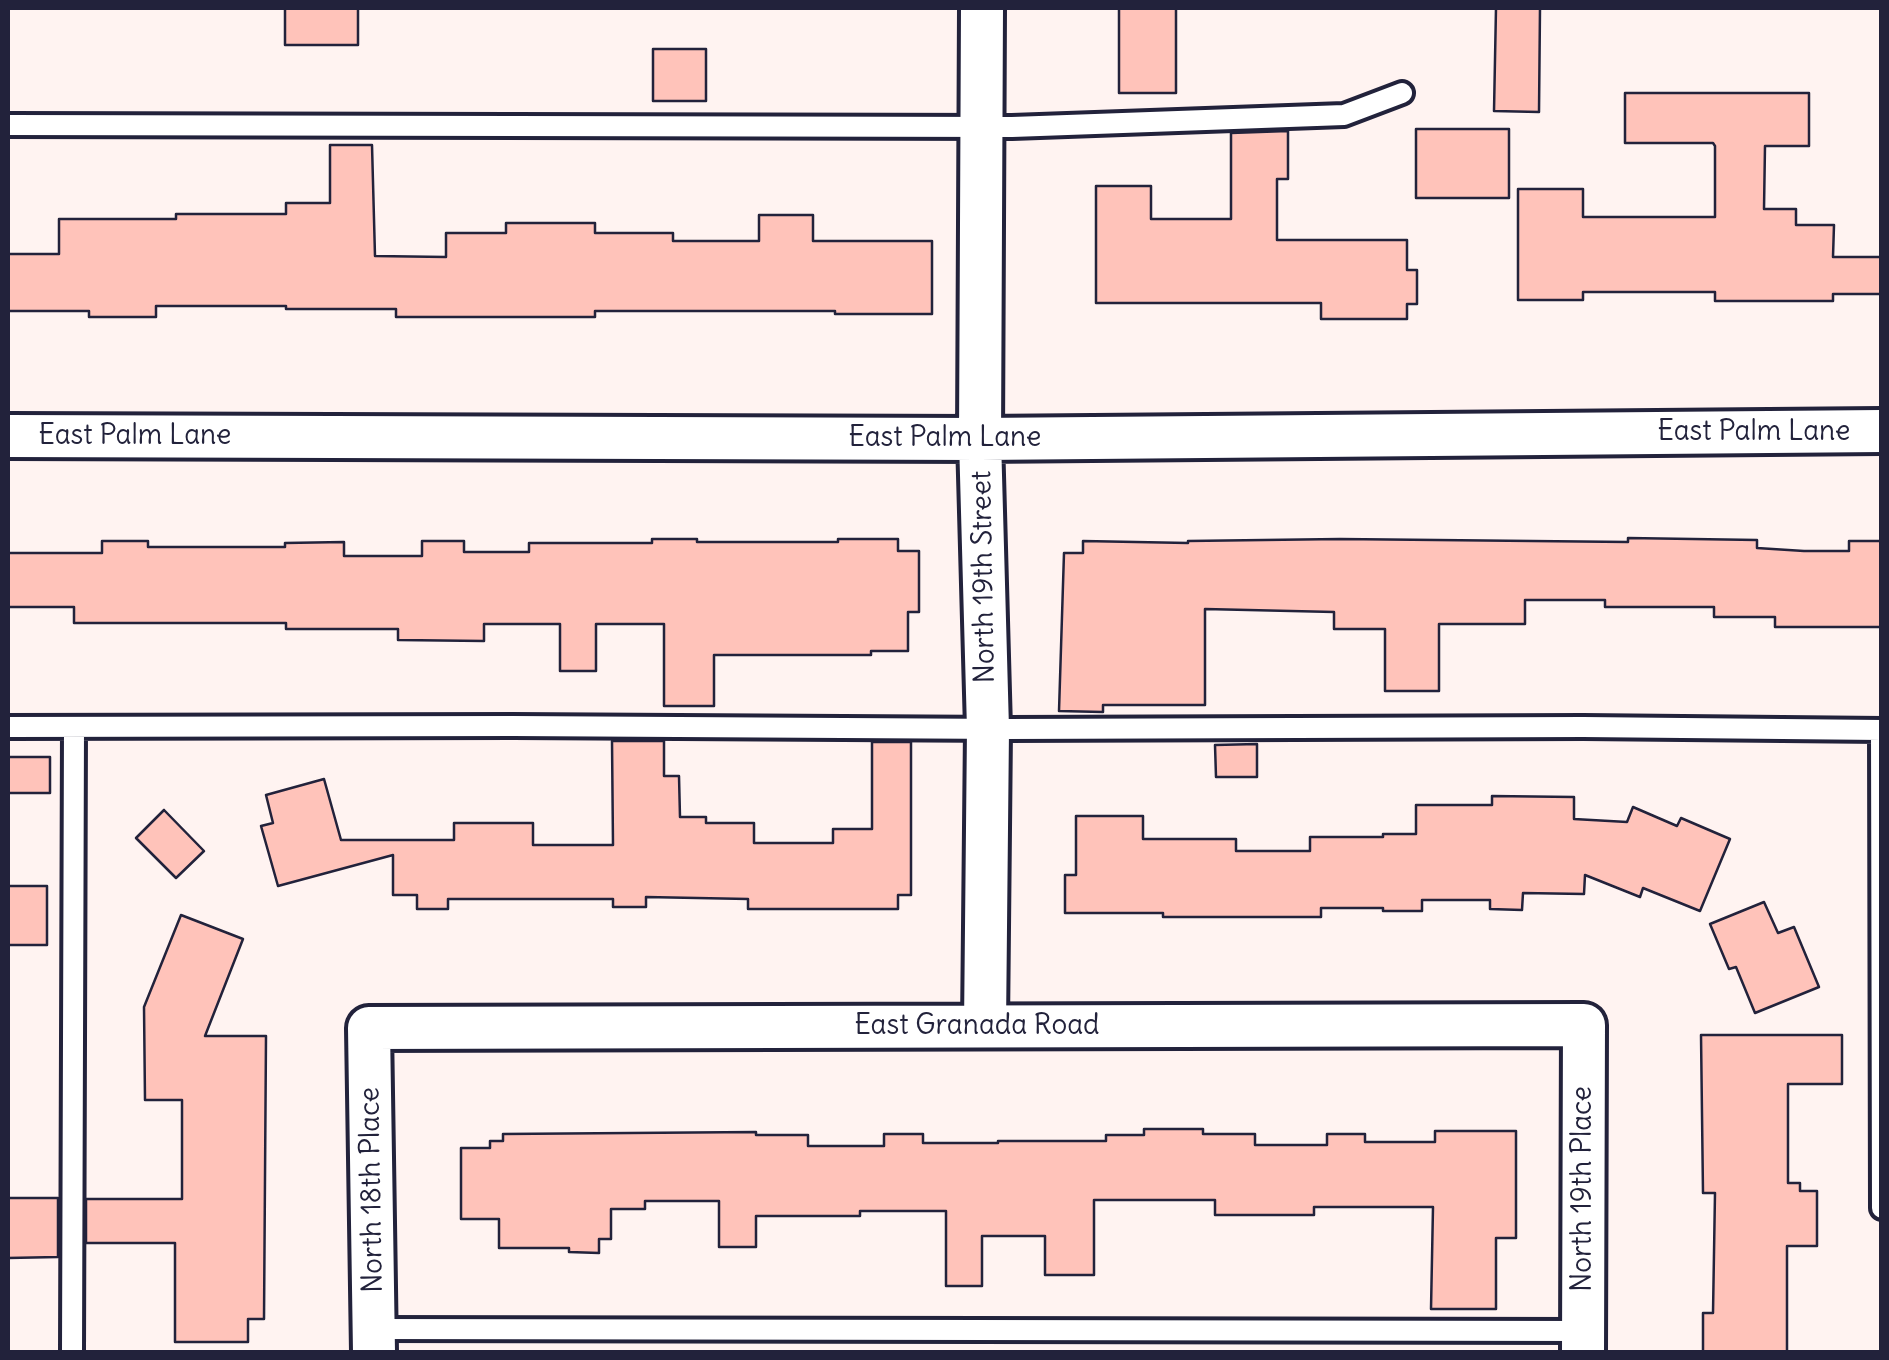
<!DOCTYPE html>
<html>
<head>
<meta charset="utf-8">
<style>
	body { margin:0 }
	#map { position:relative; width:1889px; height:1360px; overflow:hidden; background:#fff3f1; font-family:Delius,sans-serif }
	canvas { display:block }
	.frame { position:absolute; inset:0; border:10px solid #22223b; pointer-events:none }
</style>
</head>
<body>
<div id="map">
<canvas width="1889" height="1360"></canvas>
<div class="frame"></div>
</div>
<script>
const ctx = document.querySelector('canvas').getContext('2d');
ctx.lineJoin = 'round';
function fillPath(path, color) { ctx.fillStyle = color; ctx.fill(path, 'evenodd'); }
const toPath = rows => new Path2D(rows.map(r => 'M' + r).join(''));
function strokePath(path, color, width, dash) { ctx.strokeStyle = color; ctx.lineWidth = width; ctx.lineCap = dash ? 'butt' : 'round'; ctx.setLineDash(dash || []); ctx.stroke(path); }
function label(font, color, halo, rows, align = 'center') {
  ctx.font = font + ' Delius,sans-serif'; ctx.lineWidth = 8; ctx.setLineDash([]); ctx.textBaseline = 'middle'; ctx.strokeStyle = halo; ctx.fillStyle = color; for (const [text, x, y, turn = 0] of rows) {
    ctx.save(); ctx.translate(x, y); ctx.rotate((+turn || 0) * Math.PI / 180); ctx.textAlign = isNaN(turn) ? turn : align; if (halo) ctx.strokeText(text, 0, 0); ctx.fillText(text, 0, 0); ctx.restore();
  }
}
const building = toPath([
	[285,8,358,8,358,45,285,45,285,8],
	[1119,8,1176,8,1176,93,1119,93,1119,8],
	[1496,8,1540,8,1539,112,1494,111,1496,8],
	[653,49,706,49,706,101,653,101,653,49],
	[1625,93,1809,93,1809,146,1765,146,1764,209,1796,209,1796,225,1834,225,1833,257,1882,257,1882,294,1833,294,1833,301,1715,301,1715,292,1583,292,1583,300,1518,300,1518,189,1583,189,1583,217,1715,217,1715,146,1713,143,1625,143,1625,93],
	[1416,129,1509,129,1509,198,1416,198,1416,129],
	[1288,131,1288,179,1277,179,1277,240,1407,240,1407,270,1417,270,1417,304,1407,304,1407,319,1321,319,1321,303,1096,303,1096,186,1151,186,1151,219,1231,219,1231,133,1288,131],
	[330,145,372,145,375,256,446,257,446,233,506,233,506,223,595,223,595,233,673,233,673,241,759,241,759,215,813,215,813,241,932,241,932,314,835,314,835,311,595,311,595,317,396,317,396,309,286,309,286,306,156,306,156,317,89,317,89,311,8,311,8,254,59,254,59,219,176,219,176,214,286,214,286,203,330,203,330,145],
	[1628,538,1757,540,1757,548,1804,551,1849,551,1849,541,1882,541,1882,627,1775,627,1775,617,1714,617,1714,607,1605,607,1605,600,1525,600,1525,624,1439,624,1439,691,1385,691,1385,629,1334,629,1334,612,1205,609,1205,705,1103,705,1103,712,1059,711,1064,553,1083,553,1083,541,1188,543,1188,541,1340,539,1628,542,1628,538],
	[652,539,697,539,697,542,838,542,838,539,898,539,898,551,919,551,919,612,908,612,908,651,871,651,871,655,714,655,714,706,664,706,664,624,596,624,596,671,560,671,560,624,484,624,484,641,398,640,398,629,286,629,286,623,74,623,74,607,8,607,8,553,102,553,102,541,148,541,148,547,285,547,285,543,344,542,344,556,422,556,422,541,464,541,464,552,529,552,529,543,652,543,652,539],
	[612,741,664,741,664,776,679,776,680,817,706,817,706,823,754,823,754,843,833,843,833,829,872,829,872,742,911,742,911,895,898,895,898,909,748,909,748,899,646,897,646,907,613,907,613,899,448,899,448,909,417,909,417,895,393,895,393,855,278,886,261,826,273,823,266,795,324,779,341,840,454,840,454,823,533,823,533,845,613,845,612,741],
	[1257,744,1257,777,1216,777,1215,745,1257,744],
	[8,757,50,757,50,793,8,793,8,757],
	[1492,796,1574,797,1574,819,1627,822,1633,807,1677,826,1681,818,1730,839,1700,911,1643,888,1640,897,1585,875,1584,894,1523,893,1522,910,1490,909,1490,900,1422,900,1422,911,1383,911,1383,908,1321,908,1321,917,1163,917,1163,913,1065,913,1065,875,1076,875,1076,816,1143,816,1143,839,1236,839,1236,851,1310,851,1310,837,1383,837,1383,834,1416,834,1416,805,1492,805,1492,796],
	[164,810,204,851,176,878,136,838,164,810],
	[8,886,47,886,47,945,8,945,8,886],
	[1764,902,1778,933,1794,927,1819,987,1755,1013,1736,967,1729,969,1710,924,1764,902],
	[181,915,243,939,205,1036,266,1036,264,1319,248,1319,248,1342,175,1342,175,1243,86,1243,86,1199,182,1199,182,1100,145,1100,144,1007,181,915],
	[1701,1035,1842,1035,1842,1084,1788,1084,1788,1183,1800,1183,1800,1191,1817,1191,1817,1246,1787,1246,1787,1352,1703,1352,1703,1313,1713,1313,1715,1193,1703,1193,1701,1035],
	[1144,1129,1203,1129,1203,1134,1255,1134,1255,1145,1327,1145,1327,1134,1365,1134,1365,1142,1435,1142,1435,1131,1516,1131,1516,1238,1496,1238,1496,1309,1431,1309,1433,1207,1314,1207,1314,1215,1215,1215,1215,1200,1094,1200,1094,1275,1045,1275,1045,1236,982,1236,982,1286,946,1286,946,1211,860,1211,860,1216,756,1216,756,1247,719,1247,719,1201,645,1201,645,1209,611,1209,611,1239,599,1239,599,1253,569,1252,569,1248,499,1248,499,1219,461,1219,461,1148,490,1148,490,1141,503,1141,503,1134,756,1132,756,1135,808,1135,808,1146,884,1146,884,1134,923,1134,923,1143,998,1143,998,1141,1106,1141,1106,1135,1144,1135,1144,1129],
	[8,1198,58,1198,58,1257,8,1258,8,1198]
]);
const lane = toPath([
	[8,125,1012,127,1344,115,1402,93],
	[8,727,513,726,1008,729,1583,727,1882,730],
	[1881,730,1882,1208],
	[374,1329,1583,1331],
	[72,1352,74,728]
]);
const street = toPath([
	[982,8,980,439,988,729,985,1026],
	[8,436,980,439,1882,431],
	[374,1352,369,1028,1584,1025,1583,1352]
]);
const streetNames = [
	["East Palm Lane",1754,432],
	["East Palm Lane",135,436],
	["East Palm Lane",945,438],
	["North 19th Street",984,577,-91],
	["East Granada Road",977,1026],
	["North 19th Place",1583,1189,-90],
	["North 18th Place",372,1190,-91]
];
fillPath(building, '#ffc3ba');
strokePath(building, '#22223b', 2.5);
strokePath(lane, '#22223b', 28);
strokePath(street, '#22223b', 50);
strokePath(lane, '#fff', 20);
strokePath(street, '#fff', 42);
label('28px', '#22223b', '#fff', streetNames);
</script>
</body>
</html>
